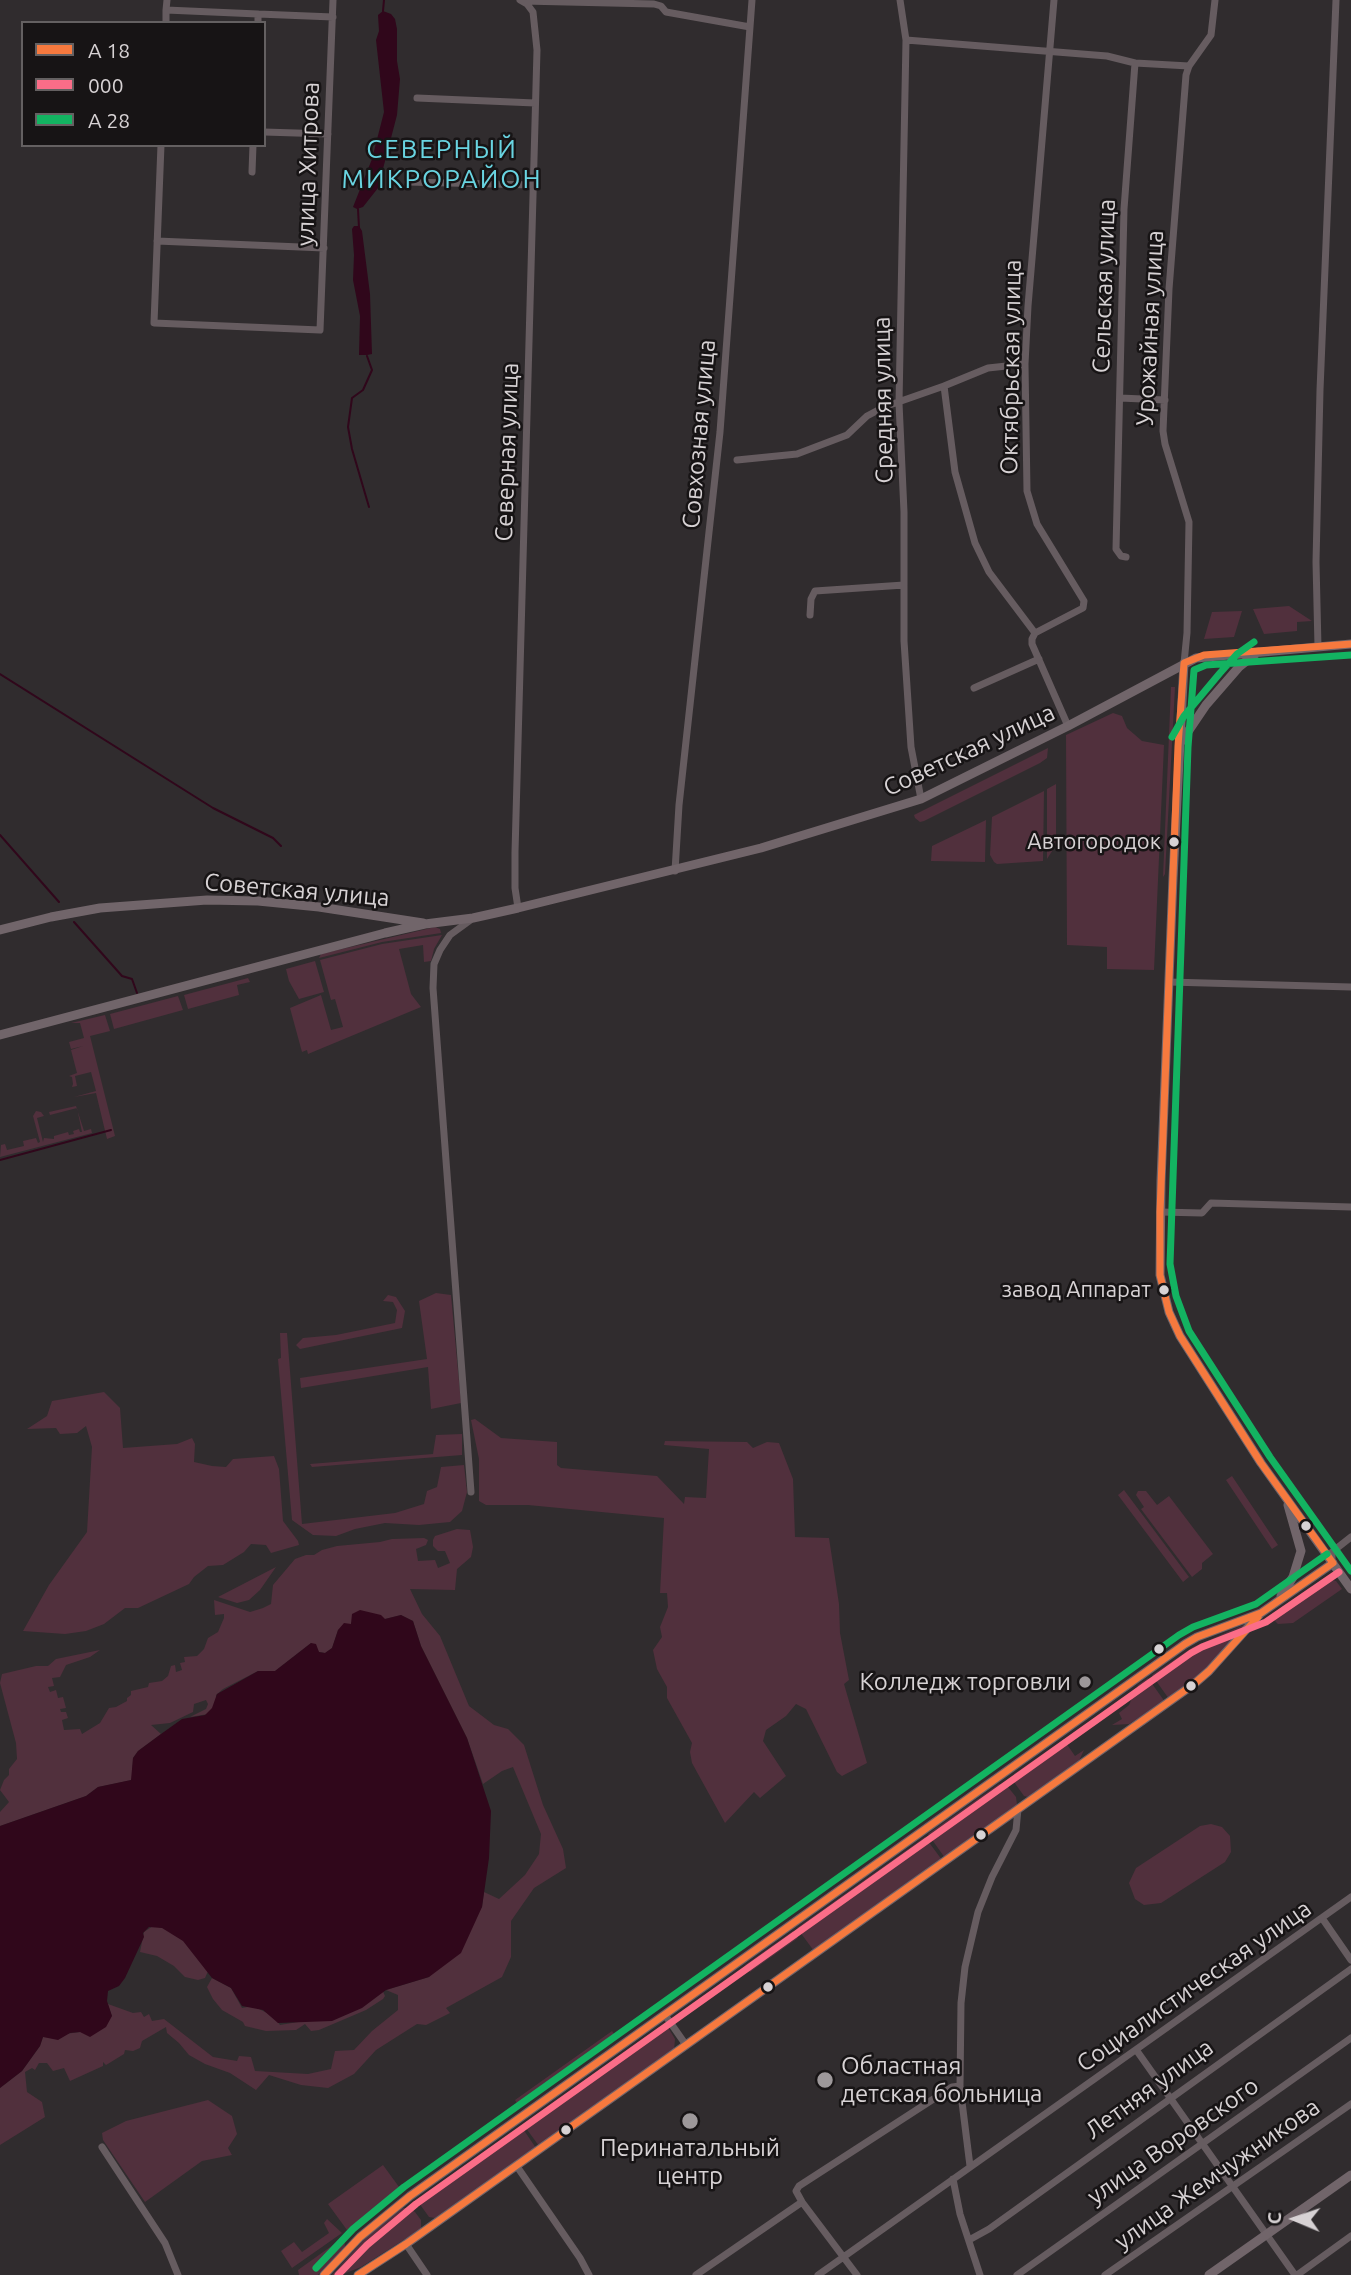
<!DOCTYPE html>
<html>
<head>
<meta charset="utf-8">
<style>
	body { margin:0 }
	#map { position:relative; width:1351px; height:2275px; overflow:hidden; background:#302c2e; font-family:Ubuntu,sans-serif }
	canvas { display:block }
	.legend { position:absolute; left:21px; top:21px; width:245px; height:126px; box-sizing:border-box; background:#171415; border:2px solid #646061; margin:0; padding:9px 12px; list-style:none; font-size:21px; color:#d7d2d4 }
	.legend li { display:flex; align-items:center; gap:14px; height:35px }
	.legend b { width:35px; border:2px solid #646061 }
	.north { position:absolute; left:1260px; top:2184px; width:70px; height:70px; -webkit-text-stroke:5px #171415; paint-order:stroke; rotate:272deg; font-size:19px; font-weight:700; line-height:28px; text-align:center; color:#d7d2d4 }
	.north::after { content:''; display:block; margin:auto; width:24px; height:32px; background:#d7d2d4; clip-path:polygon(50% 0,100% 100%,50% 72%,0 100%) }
</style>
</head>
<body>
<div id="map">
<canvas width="1351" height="2275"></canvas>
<ul class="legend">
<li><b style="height:9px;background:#f6793e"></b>А 18</li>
<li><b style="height:9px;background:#fb6d88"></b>000</li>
<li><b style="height:9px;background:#13b361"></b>А 28</li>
</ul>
<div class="north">С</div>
</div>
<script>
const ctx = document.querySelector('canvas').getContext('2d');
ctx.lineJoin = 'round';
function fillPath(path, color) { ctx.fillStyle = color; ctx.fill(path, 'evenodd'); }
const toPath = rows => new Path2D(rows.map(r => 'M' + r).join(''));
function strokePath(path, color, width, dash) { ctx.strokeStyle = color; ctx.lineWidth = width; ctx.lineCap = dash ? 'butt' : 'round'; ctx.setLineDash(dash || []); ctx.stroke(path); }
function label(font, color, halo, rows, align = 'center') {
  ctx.font = font + ' Ubuntu,sans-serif'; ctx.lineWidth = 5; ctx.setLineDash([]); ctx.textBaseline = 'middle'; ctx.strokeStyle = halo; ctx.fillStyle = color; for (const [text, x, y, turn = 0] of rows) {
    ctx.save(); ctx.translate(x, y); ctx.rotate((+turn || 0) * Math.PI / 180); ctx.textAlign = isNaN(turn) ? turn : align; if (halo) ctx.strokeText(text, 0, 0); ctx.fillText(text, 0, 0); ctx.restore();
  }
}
const green = toPath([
	[1289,606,1312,621,1297,622,1297,631,1264,634,1253,609],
	[1242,611,1234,637,1204,639,1212,612],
	[1171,687,1175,687,1165,874,1163,877],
	[1113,713,1122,716,1127,728,1142,741,1164,745,1154,970,1107,969,1107,947,1067,945,1066,735],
	[1048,748,1047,758,1040,763,924,821,920,822,915,818,914,815],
	[1056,784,1056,845,1047,859,1047,789],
	[1044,791,1043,861,997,864,994,862,990,855,992,817],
	[986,820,985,862,931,861,932,846],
	[435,927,440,929,441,933,382,942,319,958,321,954],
	[442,935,434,949,431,961,424,962,423,945,399,949,411,994,421,1007,308,1054,307,1050,302,1052,290,1008,321,995,331,1030,343,1027,335,999,331,1000,320,960,382,944],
	[315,961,324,992,299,999,289,981,286,969],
	[248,978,250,982,237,985,239,995,188,1009,184,995],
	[178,996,183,1010,114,1029,110,1014],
	[105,1015,110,1031,90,1036,115,1136,107,1139,96,1093,74,1097,96,1091,91,1072,75,1076,77,1086,72,1087,73,1084,72,1077,69,1076,77,1073,71,1050,83,1046,71,1049,69,1042,84,1038,80,1023,71,1023],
	[76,1106,84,1131,91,1129,92,1133,0,1157,1,1145,5,1144,7,1150,24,1146,23,1141,36,1138,38,1143,40,1142,33,1116,36,1111,41,1112,44,1116,37,1118,43,1142,44,1138,54,1139,54,1136,68,1132,69,1135,74,1134,73,1131,79,1129,80,1132,82,1132,77,1108,50,1115,49,1112],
	[436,1293,451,1295,461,1403,431,1409,428,1367,301,1388,300,1378,427,1359,419,1301],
	[388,1295,396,1297,405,1311,402,1328,300,1349,296,1345,303,1338,336,1335,395,1323,397,1310,393,1302,383,1301],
	[280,1333,287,1333,302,1524,395,1513,424,1504,427,1491,437,1487,441,1467,464,1465,467,1492,462,1511,450,1522,419,1525,385,1523,355,1529,336,1536,313,1535,292,1520,278,1359,281,1358],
	[104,1392,120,1408,123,1448,177,1444,192,1438,195,1444,194,1462,212,1466,226,1467,233,1459,274,1456,279,1469,283,1521,298,1541,299,1545,271,1553,266,1545,251,1544,244,1552,223,1565,208,1566,194,1577,189,1584,138,1608,125,1608,104,1624,86,1631,65,1634,23,1631,49,1585,87,1532,92,1447,86,1426,77,1433,60,1434,56,1428,27,1429,47,1416,52,1401],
	[475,1419,501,1438,557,1442,557,1465,561,1468,657,1476,684,1504,685,1497,706,1498,709,1449,664,1445,665,1441,747,1442,753,1448,767,1442,779,1443,793,1479,795,1537,829,1538,839,1604,840,1633,849,1680,844,1684,867,1763,842,1776,837,1772,806,1709,796,1704,786,1716,766,1730,763,1741,786,1776,760,1798,754,1792,725,1823,692,1763,690,1752,692,1743,667,1698,667,1687,657,1669,653,1650,662,1637,660,1627,668,1607,667,1593,660,1593,664,1518,528,1505,486,1505,479,1501,479,1459,471,1420],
	[462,1434,462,1455,312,1467,310,1464,433,1454,436,1435],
	[1232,1476,1278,1545,1272,1549,1226,1480],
	[1124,1490,1189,1577,1183,1582,1118,1495],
	[1138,1491,1146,1491,1157,1505,1169,1496,1213,1554,1202,1563,1202,1569,1192,1577,1141,1509,1144,1507,1136,1495],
	[457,1529,470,1530,473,1547,471,1557,457,1569,455,1590,410,1589,422,1614,440,1636,469,1706,494,1725,508,1729,524,1745,543,1805,563,1849,566,1868,534,1888,511,1921,511,1957,502,1977,446,2008,450,2013,426,2025,417,2024,376,2050,354,2074,328,2088,301,2085,269,2075,256,2090,230,2073,205,2064,189,2055,179,2043,167,2033,166,2027,142,2041,140,2048,133,2051,125,2050,124,2054,111,2062,106,2065,103,2062,103,2066,70,2081,64,2068,53,2071,47,2063,39,2063,35,2070,32,2068,25,2072,27,2092,42,2102,45,2117,0,2145,0,2088,22,2071,40,2046,43,2037,80,2032,112,2016,108,2004,133,2013,141,2012,144,2017,149,2014,152,2021,164,2019,213,2057,237,2061,239,2056,251,2057,255,2071,308,2074,331,2069,335,2051,354,2050,372,2031,398,2010,398,1995,386,1990,429,1977,482,1907,484,1892,499,1899,525,1875,539,1854,541,1834,513,1767,502,1771,483,1784,467,1738,421,1646,413,1621,401,1615,385,1619,353,1619,351,1624,338,1630,332,1648,325,1653,319,1652,311,1643,275,1671,258,1671,223,1689,216,1695,218,1708,208,1714,190,1717,206,1709,208,1704,206,1700,194,1704,193,1712,170,1723,151,1725,161,1734,138,1751,133,1758,132,1780,98,1787,86,1796,0,1826,0,1812,9,1802,0,1790,4,1780,9,1775,9,1769,17,1759,16,1743,0,1683,2,1674,36,1666,48,1666,56,1659,100,1650,90,1657,66,1665,60,1677,52,1678,54,1686,48,1687,50,1692,56,1690,58,1698,63,1697,66,1708,60,1709,61,1712,66,1712,68,1718,62,1720,64,1730,80,1729,82,1734,100,1723,109,1708,116,1707,127,1701,127,1698,131,1695,131,1691,148,1687,149,1683,162,1681,168,1676,171,1666,175,1665,176,1672,182,1670,180,1663,185,1662,184,1657,197,1656,204,1649,208,1638,218,1632,224,1618,224,1614,215,1615,214,1600,250,1612,263,1608,271,1604,273,1585,295,1559,306,1555,314,1555,322,1550,337,1546,380,1542,392,1539,424,1538,428,1540,426,1545,416,1549,418,1561,435,1560,438,1568,450,1563,445,1551,438,1551,433,1546,433,1540,435,1536],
	[276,1567,260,1590,249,1600,237,1603,218,1597],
	[1325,1578,1336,1581,1342,1589,1293,1623,1278,1624,1272,1618],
	[1253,1621,1206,1671,1169,1699,1152,1675,1193,1647],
	[1148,1678,1165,1702,1129,1724,1112,1725,1122,1719,1119,1713,1129,1705,1138,1685],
	[1064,1739,1068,1739,1066,1743,1075,1756,1084,1750,1078,1763,1028,1797,1024,1796,1014,1782,1014,1774],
	[999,1784,1008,1787,1016,1797,1017,1805,945,1858,928,1834],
	[1211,1824,1222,1827,1230,1836,1231,1852,1225,1862,1161,1903,1144,1905,1135,1899,1129,1883,1136,1868,1200,1826],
	[925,1837,942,1860,814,1951,797,1928],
	[153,1926,164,1928,181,1936,209,1969,205,1978,198,1980,185,1977,174,1966,157,1956,140,1952,144,1932],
	[793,1931,798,1938,750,1972,745,1965],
	[212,1978,231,1988,242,2008,253,2006,273,2016,280,2025,304,2021,381,1987,385,1996,383,1999,366,2010,319,2030,311,2031,305,2024,296,2030,266,2031,245,2026,243,2022,222,2010,213,1999,207,1987],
	[659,2027,669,2029,675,2039,674,2050,539,2146,523,2124],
	[612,2031,617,2038,519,2107,515,2100],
	[208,2100,232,2116,237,2134,228,2148,232,2155,202,2161,145,2202,103,2140,102,2133,126,2121],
	[521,2126,536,2148,435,2218,429,2217,419,2203,424,2194],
	[383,2165,402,2191,347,2230,328,2204],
	[403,2208,410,2208,415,2212,421,2220,421,2229,361,2267,341,2275,332,2275,366,2237],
	[327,2219,342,2233,292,2268,281,2251,294,2242,302,2252,329,2233,324,2223],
	[344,2237,345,2247,318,2275,299,2275,298,2270]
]);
const water = toPath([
	[383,11,391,14,395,19,397,29,397,61,400,79,397,115,378,188,363,207,357,209,353,207,372,159,384,112,376,40,379,31,378,15],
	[354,226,359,226,362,231,370,294,372,354,367,355,359,355,360,316,353,280,354,255,352,229],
	[360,1610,381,1615,385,1619,401,1615,413,1621,421,1646,467,1738,491,1811,489,1858,482,1907,461,1953,429,1977,386,1990,362,2008,332,2021,278,2023,263,2010,242,2006,231,1988,212,1978,183,1941,162,1928,149,1927,143,1933,144,1937,125,1978,119,1986,108,1991,107,2001,112,2016,106,2027,90,2037,80,2032,70,2033,58,2040,43,2037,40,2046,22,2071,0,2088,0,1826,86,1796,98,1787,131,1780,133,1758,138,1751,161,1734,182,1719,205,1715,212,1708,217,1694,258,1671,275,1671,311,1643,316,1644,319,1652,325,1653,332,1648,338,1630,344,1623,351,1624,352,1614]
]);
const stream = toPath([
	[383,11,384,0],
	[358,209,359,228],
	[367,356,372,370,363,390,352,398,348,427,352,449,369,507],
	[0,674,213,808,273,838,281,846],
	[0,835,59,902],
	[74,922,122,976,132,979,137,993],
	[0,1160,111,1130]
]);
const minor = toPath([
	[167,0,166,10,258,14],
	[900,0,906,40,899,403,904,512,904,641,911,747,921,799],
	[1054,0,1028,306,1025,364,1027,491,1037,524,1084,601,1083,608,1035,633,1032,639,1032,644,1068,726],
	[523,1,654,4,661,6,666,12,750,27],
	[166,23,166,10],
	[258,23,258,14,333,17],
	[906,40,1107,56,1135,63],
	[417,98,535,103],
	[264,132,328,134],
	[161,145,154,323,320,330,333,0],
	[252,172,253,145],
	[408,182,533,185],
	[157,241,324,248],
	[1025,364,988,368,944,386,955,472,975,543,989,572,1035,633],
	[1120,398,1165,400],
	[737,460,797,454,847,435,867,416,884,407,944,386],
	[1126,557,1121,556,1116,549,1124,209,1135,63,1189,66],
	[810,615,811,599,815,591,904,585],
	[1318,647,1316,562,1320,390,1336,0],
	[1184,663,1187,633,1189,522,1165,444,1163,431,1169,289,1186,75,1189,66,1211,35,1215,0],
	[974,688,1039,659],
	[675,871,679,805,720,432,752,0],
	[518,908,515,888,515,852,537,50,533,12,527,4,520,0],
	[1169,982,1351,987],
	[1160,1212,1202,1213,1211,1203,1351,1207],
	[471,1492,433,988,434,964,440,950,450,935,472,919],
	[1332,1563,1332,1552,1351,1537],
	[1322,1918,1351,1960],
	[665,2015,686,2045],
	[1137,2051,1295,2275],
	[102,2147,165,2243,178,2275],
	[516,2165,580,2258,589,2275],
	[970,2166,960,2086,961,2003,965,1967,978,1912,992,1877,1016,1830,1018,1809],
	[953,2179,960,2214,980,2275],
	[969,2240,989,2229,1351,1969],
	[406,2244,427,2275],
	[696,2275,802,2202],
	[818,2275,1351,1897],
	[857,2275,802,2202,796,2191,799,2186,952,2087,960,2086],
	[1017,2275,1351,2038],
	[1105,2275,1351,2104],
	[1297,2275,1351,2236]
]);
const major = toPath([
	[1184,663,1173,878,1161,1181,1160,1275,1169,1312,1180,1336,1261,1463,1351,1589],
	[1181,742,1206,705,1239,667,1258,652],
	[0,930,51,917,100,908,207,900,258,901,319,907,423,923],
	[0,1035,385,933,425,924,473,918,518,908,761,848,921,799,1068,726,1196,658,1351,644],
	[1281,1596,1293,1577,1301,1551,1288,1505],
	[324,2275,360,2237,410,2196,1185,1644,1197,1637,1261,1613,1333,1563],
	[358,2275,406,2244,1194,1684,1209,1671,1260,1614],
	[1209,2275,1351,2175]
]);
const bus1 = toPath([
	[324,2275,360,2237,410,2196,1185,1644,1197,1637,1261,1613,1333,1563,1261,1463,1180,1336,1169,1312,1160,1275,1160,1212,1178,746,1184,663,1204,655,1351,644],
	[358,2275,406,2244,1194,1684,1209,1671,1258,1617]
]);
const bus2 = toPath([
	[338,2275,367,2245,416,2204,1191,1653,1202,1647,1266,1622,1339,1572]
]);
const bus3 = toPath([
	[1351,655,1206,665,1194,670,1188,747,1170,1264,1176,1296,1189,1331,1270,1457,1351,1571],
	[1172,737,1184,716,1220,673,1237,654,1254,642],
	[316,2268,353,2229,404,2187,1179,1635,1193,1627,1256,1604,1327,1554]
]);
const markers = [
	[1174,842,6,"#d7d2d4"],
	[1164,1290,6,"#d7d2d4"],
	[1306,1526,6,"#d7d2d4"],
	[1159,1649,6,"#d7d2d4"],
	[1085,1682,7,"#9d989a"],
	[1191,1686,6,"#d7d2d4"],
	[981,1835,6,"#d7d2d4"],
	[768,1987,6,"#d7d2d4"],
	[825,2080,9,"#9d989a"],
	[690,2121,9,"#9d989a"],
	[566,2130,6,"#d7d2d4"]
];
const busNames = [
	["Автогородок",1161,842],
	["завод Аппарат",1151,1290]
];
const streetNames = [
	["улица Хитрова",308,164,-88],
	["Сельская улица",1104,286,-88],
	["Урожайная улица",1150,328,-87],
	["Октябрьская улица",1011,367,-89],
	["Средняя улица",883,400,-91],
	["Совхозная улица",699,434,-85],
	["Северная улица",507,452,-88],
	["Советская улица",969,750,-25],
	["Советская улица",297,890,5],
	["Социалистическая улица",1194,1986,-35],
	["Летняя улица",1149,2089,-36],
	["улица Воровского",1173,2141,-35],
	["улица Жемчужникова",1217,2174,-35]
];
const poiNames = [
	["Колледж торговли",1071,1682],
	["Областная",841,2066,"left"],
	["детская больница",841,2094,"left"],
	["Перинатальный",690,2148,"center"],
	["центр",690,2176,"center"]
];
const neighbourhoodNames = [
	["СЕВЕРНЫЙ",442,149],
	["МИКРОРАЙОН",442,179]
];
fillPath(green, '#51303d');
fillPath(water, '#30071b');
strokePath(stream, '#30071b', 2);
strokePath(minor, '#665c60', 7);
strokePath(major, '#71656a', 9);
strokePath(bus1, '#f6793e', 7);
strokePath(bus2, '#fb6d88', 7);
strokePath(bus3, '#13b361', 7);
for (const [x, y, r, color] of markers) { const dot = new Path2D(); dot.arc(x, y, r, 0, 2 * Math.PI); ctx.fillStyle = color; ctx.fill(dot); strokePath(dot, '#171415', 2.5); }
label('22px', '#d7d2d4', '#171415', busNames, 'right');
label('24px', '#d7d2d4', '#171415', streetNames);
label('24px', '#d7d2d4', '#171415', poiNames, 'right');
ctx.letterSpacing = '2px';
label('26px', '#69d4e1', '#171415', neighbourhoodNames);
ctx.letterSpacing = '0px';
</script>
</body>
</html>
